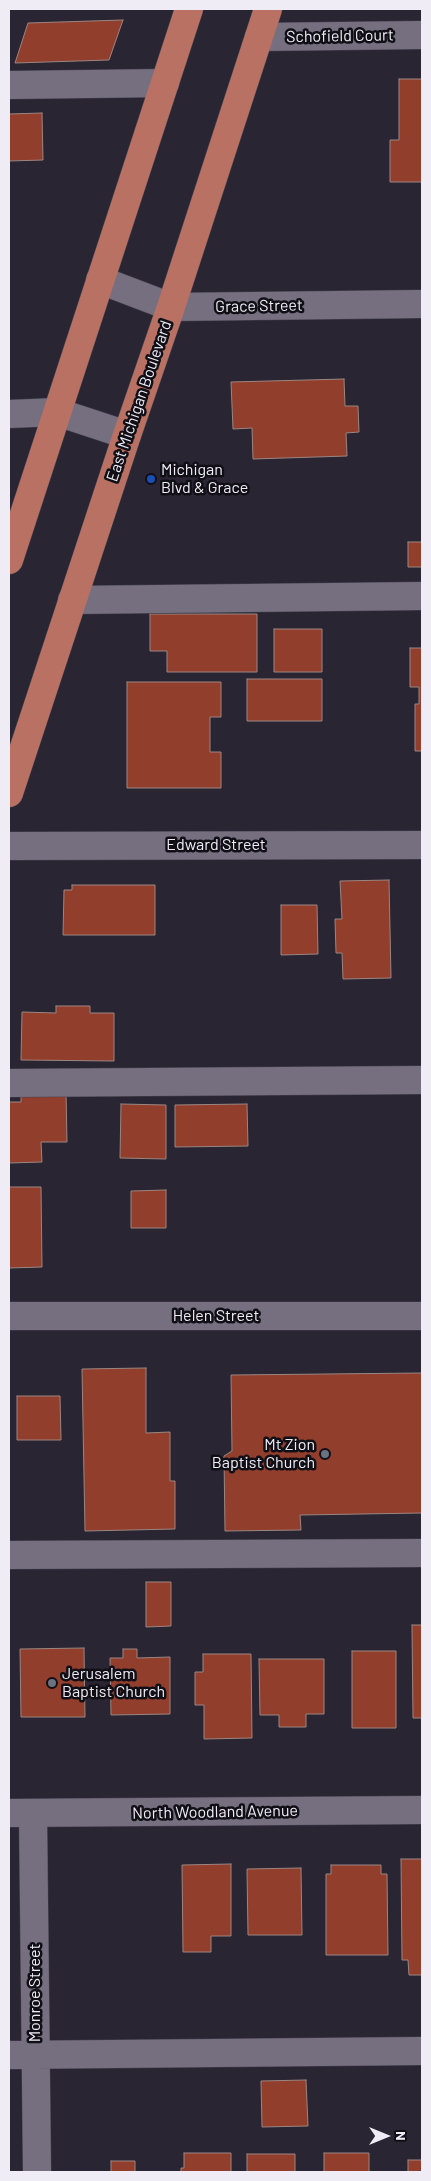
<!DOCTYPE html>
<html>
<head>
<meta charset="utf-8">
<style>
	body { margin:0 }
	#map { position:relative; width:431px; height:2181px; overflow:hidden; background:#2a2533; font-family:Barlow,sans-serif }
	canvas { display:block }
	.frame { position:absolute; inset:0; border:10px solid #efecf6; pointer-events:none }
	.north { position:absolute; left:361px; top:2111px; width:50px; height:50px; -webkit-text-stroke:4px #110f16; paint-order:stroke; rotate:90deg; font-size:14px; font-weight:700; line-height:20px; text-align:center; color:#efecf6 }
	.north::after { content:''; display:block; margin:auto; width:18px; height:22px; background:#efecf6; clip-path:polygon(50% 0,100% 100%,50% 72%,0 100%) }
</style>
</head>
<body>
<div id="map">
<canvas width="431" height="2181"></canvas>
<div class="frame"></div>
<div class="north">N</div>
</div>
<script>
const ctx = document.querySelector('canvas').getContext('2d');
ctx.lineJoin = 'round';
function fillPath(path, color) { ctx.fillStyle = color; ctx.fill(path, 'evenodd'); }
const toPath = rows => new Path2D(rows.map(r => 'M' + r).join(''));
function strokePath(path, color, width, dash) { ctx.strokeStyle = color; ctx.lineWidth = width; ctx.lineCap = dash ? 'butt' : 'round'; ctx.setLineDash(dash || []); ctx.stroke(path); }
function label(font, color, halo, rows, align = 'center') {
  ctx.font = font + ' Barlow,sans-serif'; ctx.lineWidth = 5; ctx.setLineDash([]); ctx.textBaseline = 'middle'; ctx.strokeStyle = halo; ctx.fillStyle = color; for (const [text, x, y, turn = 0] of rows) {
    ctx.save(); ctx.translate(x, y); ctx.rotate((+turn || 0) * Math.PI / 180); ctx.textAlign = isNaN(turn) ? turn : align; if (halo) ctx.strokeText(text, 0, 0); ctx.fillText(text, 0, 0); ctx.restore();
  }
}
const building = toPath([
	[123,20,109,60,15,63,28,23,123,20],
	[399,79,422,79,422,182,390,182,390,140,399,140,399,79],
	[42,113,43,160,9,161,9,114,42,113],
	[344,379,345,406,358,406,359,432,346,433,347,456,253,459,252,428,233,429,231,382,344,379],
	[408,542,422,542,422,567,408,567,408,542],
	[150,614,257,614,257,672,167,672,167,651,150,651,150,614],
	[274,629,322,629,322,672,274,672,274,629],
	[410,648,422,648,422,751,415,751,415,704,419,704,419,687,410,687,410,648],
	[247,679,322,679,322,721,247,721,247,679],
	[127,682,221,682,221,717,210,717,210,752,221,752,221,788,127,788,127,682],
	[389,880,391,978,343,979,342,953,336,953,335,919,342,919,340,881,389,880],
	[72,885,155,885,155,935,63,935,64,890,72,890,72,885],
	[281,905,317,905,318,954,281,955,281,905],
	[56,1006,90,1006,90,1013,114,1013,114,1061,21,1060,22,1012,56,1013,56,1006],
	[66,1092,67,1142,41,1142,42,1162,9,1163,9,1102,21,1102,21,1093,66,1092],
	[121,1104,166,1105,166,1159,120,1158,121,1104],
	[247,1104,248,1146,175,1147,175,1105,247,1104],
	[9,1187,41,1187,42,1267,9,1268,9,1187],
	[166,1190,166,1228,131,1228,131,1191,166,1190],
	[146,1368,146,1433,170,1432,170,1481,175,1481,175,1529,85,1531,82,1369,146,1368],
	[422,1373,422,1513,300,1515,301,1530,225,1531,224,1456,232,1451,231,1375,422,1373],
	[17,1396,60,1396,61,1440,17,1440,17,1396],
	[146,1582,171,1582,171,1626,146,1627,146,1582],
	[412,1625,422,1625,422,1718,413,1718,412,1625],
	[84,1648,85,1717,21,1717,20,1649,84,1648],
	[123,1649,137,1649,137,1658,170,1657,170,1714,111,1715,110,1658,123,1658,123,1649],
	[352,1651,396,1651,396,1728,352,1728,352,1651],
	[203,1654,251,1654,252,1738,204,1739,204,1705,195,1705,195,1672,203,1672,203,1654],
	[259,1659,324,1659,324,1714,306,1714,306,1727,279,1727,279,1715,260,1715,259,1659],
	[401,1859,422,1859,422,1975,409,1975,408,1960,402,1960,401,1859],
	[231,1864,231,1936,211,1936,211,1952,183,1952,182,1865,231,1864],
	[331,1865,381,1865,381,1874,387,1874,388,1955,326,1955,326,1874,331,1874,331,1865],
	[301,1868,302,1935,248,1935,247,1869,301,1868],
	[306,2080,308,2126,262,2127,261,2081,306,2080],
	[184,2153,231,2153,231,2172,181,2172,181,2168,184,2168,184,2153],
	[324,2153,369,2153,369,2172,324,2172,324,2153],
	[247,2154,295,2154,295,2172,247,2172,247,2154],
	[408,2160,422,2160,422,2172,408,2172,408,2160],
	[111,2161,135,2161,135,2172,111,2172,111,2161]
]);
const minor = toPath([
	[259,37,422,35],
	[9,85,165,83],
	[100,280,171,307,422,304],
	[9,414,57,412,127,435],
	[72,600,422,596],
	[9,846,422,845],
	[9,1083,422,1080],
	[9,1316,422,1316],
	[9,1555,422,1553],
	[9,1813,422,1810],
	[33,1814,37,2172],
	[9,2055,422,2051]
]);
const major = toPath([
	[9,560,189,9],
	[9,793,127,435,171,307,268,9]
]);
const markers = [
	[151,479,5,"#1a4fb4"],
	[325,1454,5,"#6b7280"],
	[52,1683,5,"#6b7280"]
];
const streetNames = [
	["Schofield Court",340,36,-1],
	["Grace Street",259,306,-1],
	["East Michigan Boulevard",139,401,-71],
	["Edward Street",216,845],
	["Helen Street",216,1316],
	["North Woodland Avenue",215,1812,-1],
	["Monroe Street",35,1993,-90]
];
const poiNames = [
	["Michigan",161,470],
	["Blvd & Grace",161,488],
	["Mt Zion",315,1445,"right"],
	["Baptist Church",315,1463,"right"],
	["Jerusalem",62,1674],
	["Baptist Church",62,1692]
];
fillPath(building, '#923e2d');
strokePath(building, '#9c8681', 1);
strokePath(minor, '#474350', 29);
strokePath(major, '#474350', 29);
strokePath(minor, '#756f80', 28);
strokePath(major, '#b87163', 28);
for (const [x, y, r, color] of markers) { const dot = new Path2D(); dot.arc(x, y, r, 0, 2 * Math.PI); ctx.fillStyle = color; ctx.fill(dot); strokePath(dot, '#110f16', 2); }
label('16px', '#efecf6', '#110f16', streetNames);
label('16px', '#efecf6', '#110f16', poiNames, 'left');
</script>
</body>
</html>
